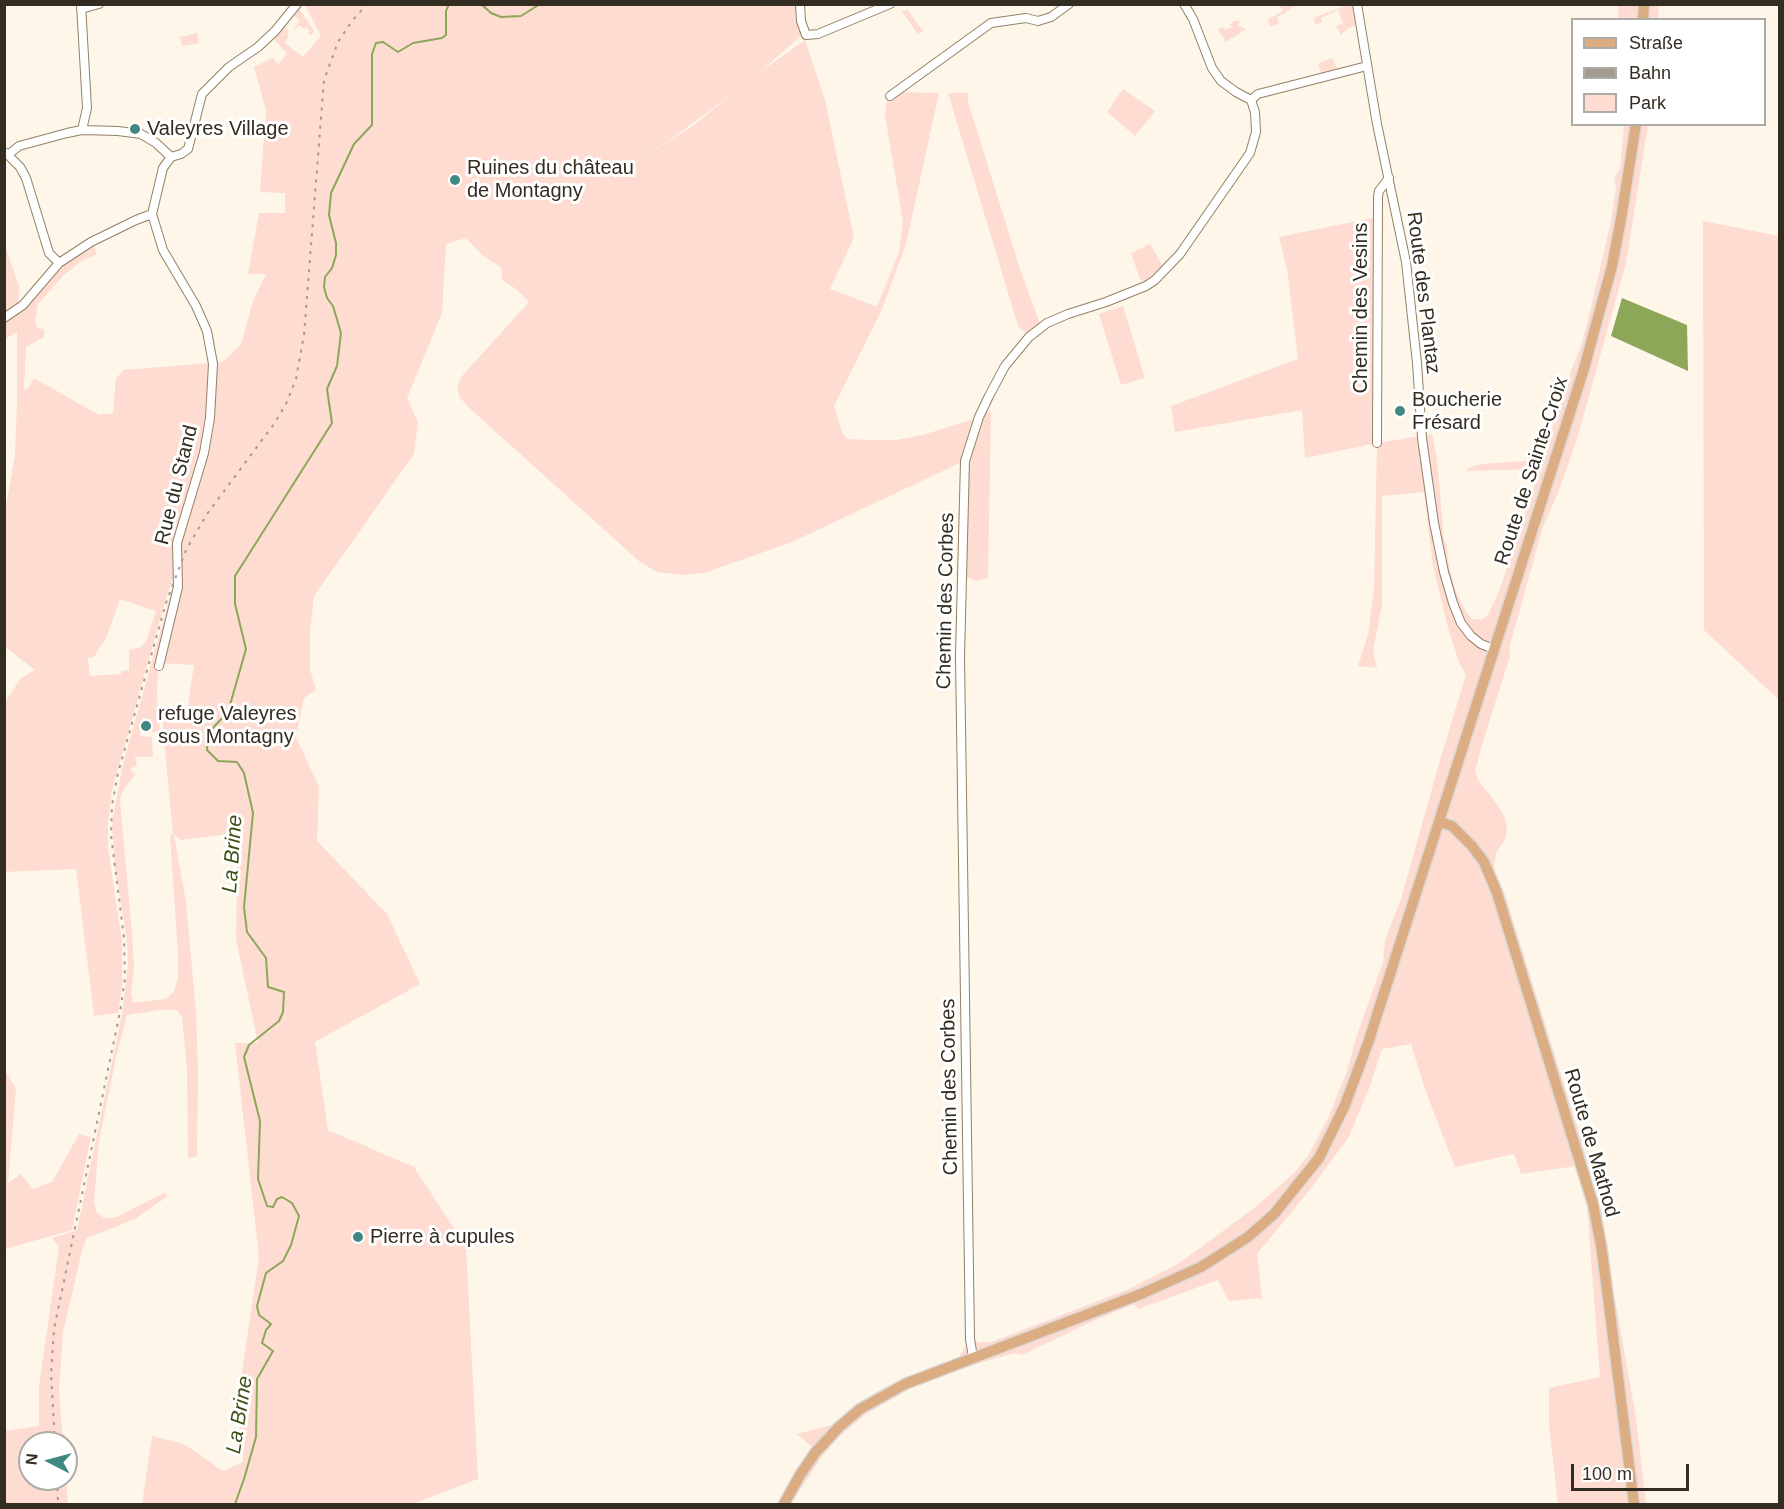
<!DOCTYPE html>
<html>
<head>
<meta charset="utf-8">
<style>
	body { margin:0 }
	#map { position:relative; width:1784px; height:1509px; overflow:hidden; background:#fef6e9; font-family:Arial,sans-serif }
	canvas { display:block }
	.frame { position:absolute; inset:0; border:6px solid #332c20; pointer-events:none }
	.legend { position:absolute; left:1571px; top:18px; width:195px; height:108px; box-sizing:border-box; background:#fff; border:2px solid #adaba6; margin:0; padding:8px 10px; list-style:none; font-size:18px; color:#332c20 }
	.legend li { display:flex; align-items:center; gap:12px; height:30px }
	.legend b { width:30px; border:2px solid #adaba6 }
	.north { position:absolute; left:18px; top:1431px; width:60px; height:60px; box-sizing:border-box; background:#fff; border:2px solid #adaba6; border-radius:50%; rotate:276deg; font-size:16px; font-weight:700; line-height:24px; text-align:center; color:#332c20 }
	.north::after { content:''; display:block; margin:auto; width:21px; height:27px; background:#418883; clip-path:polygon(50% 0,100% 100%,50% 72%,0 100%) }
	.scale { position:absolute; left:1571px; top:1464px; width:118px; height:27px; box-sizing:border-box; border:3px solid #332c20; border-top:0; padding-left:8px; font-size:18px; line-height:21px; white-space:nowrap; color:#332c20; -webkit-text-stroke:4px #fff; paint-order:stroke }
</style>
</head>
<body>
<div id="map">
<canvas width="1784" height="1509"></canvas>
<div class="frame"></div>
<ul class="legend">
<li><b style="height:8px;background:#dcad82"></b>Straße</li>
<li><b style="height:8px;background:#a29b8e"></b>Bahn</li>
<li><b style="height:16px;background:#fedcd2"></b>Park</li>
</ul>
<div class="north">N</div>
<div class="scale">100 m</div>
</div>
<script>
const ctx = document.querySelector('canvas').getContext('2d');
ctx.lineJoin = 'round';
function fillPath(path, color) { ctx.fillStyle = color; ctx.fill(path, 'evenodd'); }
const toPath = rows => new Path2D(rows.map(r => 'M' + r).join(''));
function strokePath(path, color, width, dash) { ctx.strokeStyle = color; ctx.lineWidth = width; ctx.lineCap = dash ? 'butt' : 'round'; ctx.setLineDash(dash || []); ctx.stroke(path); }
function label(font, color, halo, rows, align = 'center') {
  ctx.font = font + ' Arial,sans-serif'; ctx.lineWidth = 6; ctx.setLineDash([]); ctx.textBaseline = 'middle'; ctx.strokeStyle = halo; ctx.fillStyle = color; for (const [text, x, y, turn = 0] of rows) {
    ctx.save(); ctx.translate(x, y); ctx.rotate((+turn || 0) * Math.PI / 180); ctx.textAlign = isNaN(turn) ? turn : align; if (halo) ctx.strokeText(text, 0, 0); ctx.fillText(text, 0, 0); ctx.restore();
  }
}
const green = toPath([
	[297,5,314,31,311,36,308,33,310,31,306,27,304,29,299,25,296,29,294,28,300,21,291,13],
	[305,5,797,5,803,34,760,72,805,40,825,100,854,238,830,289,877,307,899,252,903,222,885,115,887,97,900,92,939,93,906,244,882,309,834,406,842,432,847,439,868,440,896,440,923,435,980,417,986,412,991,411,988,578,975,581,967,577,962,581,964,461,792,542,704,573,681,575,657,572,640,562,467,406,459,396,457,386,462,376,529,302,516,289,502,280,502,268,482,255,466,238,446,244,442,313,407,398,418,422,414,454,314,596,310,632,310,669,316,690,304,698,296,737,319,787,317,841,387,914,420,984,315,1042,328,1130,414,1167,466,1247,478,1479,412,1504,142,1504,152,1436,184,1444,223,1471,243,1462,237,1406,259,1257,235,1043,258,1043,236,939,238,833,181,840,174,835,186,902,196,1012,198,1071,197,1157,188,1158,187,1068,182,1017,177,1010,159,1010,127,1015,116,1058,99,1141,94,1202,97,1213,104,1218,117,1217,164,1193,168,1196,135,1219,87,1238,83,1247,63,1332,59,1391,63,1443,30,1443,30,1479,66,1479,68,1504,5,1504,5,1431,39,1426,39,1386,59,1247,52,1238,77,1230,122,1014,128,965,127,940,115,869,112,823,123,764,177,572,178,587,174,606,158,666,157,697,160,729,157,733,151,731,151,719,142,718,140,736,152,737,153,757,135,757,137,766,130,769,135,775,123,790,120,800,132,933,134,967,131,994,133,1003,166,999,174,991,178,978,178,955,170,835,173,834,162,719,179,714,188,706,194,665,161,663,176,606,179,587,177,565,165,602,112,790,108,823,108,848,122,941,122,987,118,1013,94,1016,76,869,5,872,5,702,21,678,35,670,5,647,4,517,15,455,17,401,17,332,5,339,5,319,24,306,60,264,93,242,97,254,80,262,64,275,38,304,35,321,37,328,44,329,44,337,26,347,24,388,27,390,34,378,99,415,113,413,116,379,123,370,222,362,241,345,253,301,266,274,248,274,259,213,285,213,285,193,260,192,266,110,254,67,273,58,278,64,287,54,271,36,281,24,289,31,287,34,289,36,285,43,303,57,321,36],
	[732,94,694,125,668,142,606,177,667,142],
	[120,599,156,611,146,642,139,648,129,650,129,670,121,671,121,674,90,676,88,658,94,657,107,636],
	[1279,5,1295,5,1285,13,1277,17,1279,23,1271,27,1267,20,1283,11],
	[1348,5,1353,8,1356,25,1347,29,1341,35,1336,26,1343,23,1338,10,1321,18,1322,22,1316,25,1313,18],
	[1618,5,1659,5,1658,19,1619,19],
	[907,9,923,31,918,34,902,12],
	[1234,21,1240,21,1238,25,1246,29,1226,42,1218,30,1223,27,1226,30,1232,27,1230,24],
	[197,33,199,43,182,46,180,37],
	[1332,58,1338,70,1322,74,1318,64],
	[1123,89,1155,111,1135,136,1107,112],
	[948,93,968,93,968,102,1020,269,1041,327,1029,337,1018,326],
	[1624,125,1648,125,1626,263,1577,439,1558,493,1543,527,1509,648,1510,656,1482,745,1475,771,1478,780,1497,804,1505,818,1507,830,1505,839,1496,853,1494,868,1505,895,1582,1142,1598,1202,1636,1418,1646,1504,1558,1504,1549,1424,1549,1388,1600,1377,1587,1205,1576,1166,1521,1174,1514,1154,1455,1167,1426,1092,1411,1044,1382,1049,1369,1089,1348,1138,1308,1192,1257,1254,1262,1298,1229,1301,1218,1280,1138,1309,1134,1304,1093,1321,1022,1355,1015,1353,976,1364,909,1389,866,1414,840,1436,822,1456,791,1504,778,1504,795,1472,812,1447,797,1434,832,1425,856,1405,902,1379,959,1357,970,1339,980,1343,994,1341,1129,1289,1178,1264,1257,1206,1295,1172,1309,1154,1328,1118,1347,1071,1356,1038,1383,962,1385,940,1401,899,1440,760,1466,675,1459,662,1448,628,1433,566,1424,492,1382,496,1382,605,1373,651,1377,668,1358,666,1368,634,1374,591,1377,443,1305,458,1302,410,1175,432,1171,406,1298,359,1287,269,1279,237,1377,217,1377,443,1432,434,1437,460,1444,540,1447,545,1448,561,1455,589,1466,612,1472,619,1481,620,1488,615,1500,589,1540,469,1466,471,1468,468,1481,464,1525,461,1539,457,1546,448,1566,384,1582,343,1592,303,1611,221,1616,187,1614,178,1620,169],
	[1703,221,1779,236,1779,700,1704,630],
	[4,243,19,286,18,308,4,318],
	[1150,244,1163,267,1144,281,1140,279,1131,253],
	[1123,306,1145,378,1121,385,1099,314],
	[4,1069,16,1088,8,1183,21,1174,32,1189,52,1182,79,1134,91,1137,72,1230,5,1249]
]);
const water = toPath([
	[1622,298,1687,325,1688,371,1611,336]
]);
const stream = toPath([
	[481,4,491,13,501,17,521,16,540,4],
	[235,1504,244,1479,256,1437,257,1379,273,1351,262,1343,266,1330,271,1324,259,1315,257,1306,266,1273,283,1261,291,1245,299,1216,292,1203,282,1197,277,1199,273,1207,267,1206,258,1179,260,1121,244,1057,249,1045,279,1021,283,1012,284,992,268,987,266,958,247,932,244,907,253,813,244,773,237,762,218,761,207,750,208,733,228,712,246,649,235,604,235,576,332,423,327,389,337,366,341,333,333,306,327,298,324,287,325,277,332,268,336,255,336,243,329,215,331,193,354,144,372,125,372,54,376,43,383,42,398,52,413,43,442,38,446,35,446,11,449,4]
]);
const minor = toPath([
	[81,4,87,108,82,130],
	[800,4,801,21,806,35,818,34,890,4],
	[1184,4,1193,19,1212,68,1221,81,1236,92,1251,100],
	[1357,4,1377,124,1406,262,1417,363,1422,438,1434,523,1444,572,1453,603,1461,623,1471,636,1481,644,1494,649],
	[81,9,99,4],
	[890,96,991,23,1026,18,1038,21,1051,17,1069,4],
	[6,153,20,167,26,178,49,253,59,263],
	[8,155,19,146,67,133,82,130,118,131,141,134,156,143,171,157],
	[4,318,23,305,59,263,91,242,136,220,152,214],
	[1377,443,1378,197,1379,191,1389,178],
	[159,666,178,587,177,543,204,453,210,418,213,364,207,331,196,306,163,250,152,214,163,168,171,157,181,154,188,149,202,94,229,67,258,47,275,31,297,4],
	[973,1357,970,1339,960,656,965,461,979,417,989,396,1005,366,1029,337,1047,323,1068,314,1106,302,1146,286,1155,280,1180,254,1250,153,1256,132,1255,112,1251,100,1258,94,1367,66]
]);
const major = toPath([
	[1643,20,1644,4],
	[1440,822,1452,826,1472,846,1484,862,1497,893,1593,1204,1601,1245,1609,1305,1634,1504],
	[784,1504,800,1475,815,1453,839,1427,860,1409,905,1384,1141,1294,1201,1267,1248,1237,1274,1214,1319,1158,1345,1105,1368,1043,1583,372,1612,266,1621,219,1636,124]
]);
const rail = toPath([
	[55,1443,51,1374,54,1329,120,1012,125,978,124,938,111,835,112,805,118,773,166,603,186,550,207,514,274,424,286,404,296,379,304,335,324,80,338,42,352,21,367,4],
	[57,1479,58,1504]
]);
const markers = [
	[135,129,6,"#418883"],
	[455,180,6,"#418883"],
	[1400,411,6,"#418883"],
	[146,726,6,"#418883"],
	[358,1237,6,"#418883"]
];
const poiNames = [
	["Valeyres Village",147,129],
	["Ruines du château",467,168],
	["de Montagny",467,191],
	["Boucherie",1412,400],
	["Frésard",1412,423],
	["refuge Valeyres",158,714],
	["sous Montagny",158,737],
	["Pierre à cupules",370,1237]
];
const streetNames = [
	["Route des Plantaz",1423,293,83],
	["Chemin des Vesins",1361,308,-90],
	["Route de Sainte-Croix",1532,471,-72],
	["Rue du Stand",177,485,-76],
	["Chemin des Corbes",946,601,-89],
	["Chemin des Corbes",950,1087,-91],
	["Route de Mathod",1591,1143,74]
];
const waterNames = [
	["La Brine",233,854,-86],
	["La Brine",240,1415,-81]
];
fillPath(green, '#fedcd2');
fillPath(water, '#8ca758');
strokePath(stream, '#8ca758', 2);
strokePath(minor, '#938164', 10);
strokePath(major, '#dad9d7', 13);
strokePath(minor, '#fff', 8);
strokePath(major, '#dcad82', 10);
strokePath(rail, '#a29b8e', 2, [3, 6]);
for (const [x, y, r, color] of markers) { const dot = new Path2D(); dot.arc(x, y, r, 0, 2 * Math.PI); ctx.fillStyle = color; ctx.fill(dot); strokePath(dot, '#fff', 2); }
label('20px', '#332c20', '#fff', poiNames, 'left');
label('20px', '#332c20', '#fff', streetNames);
label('italic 21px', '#3f5017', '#fff', waterNames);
</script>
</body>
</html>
